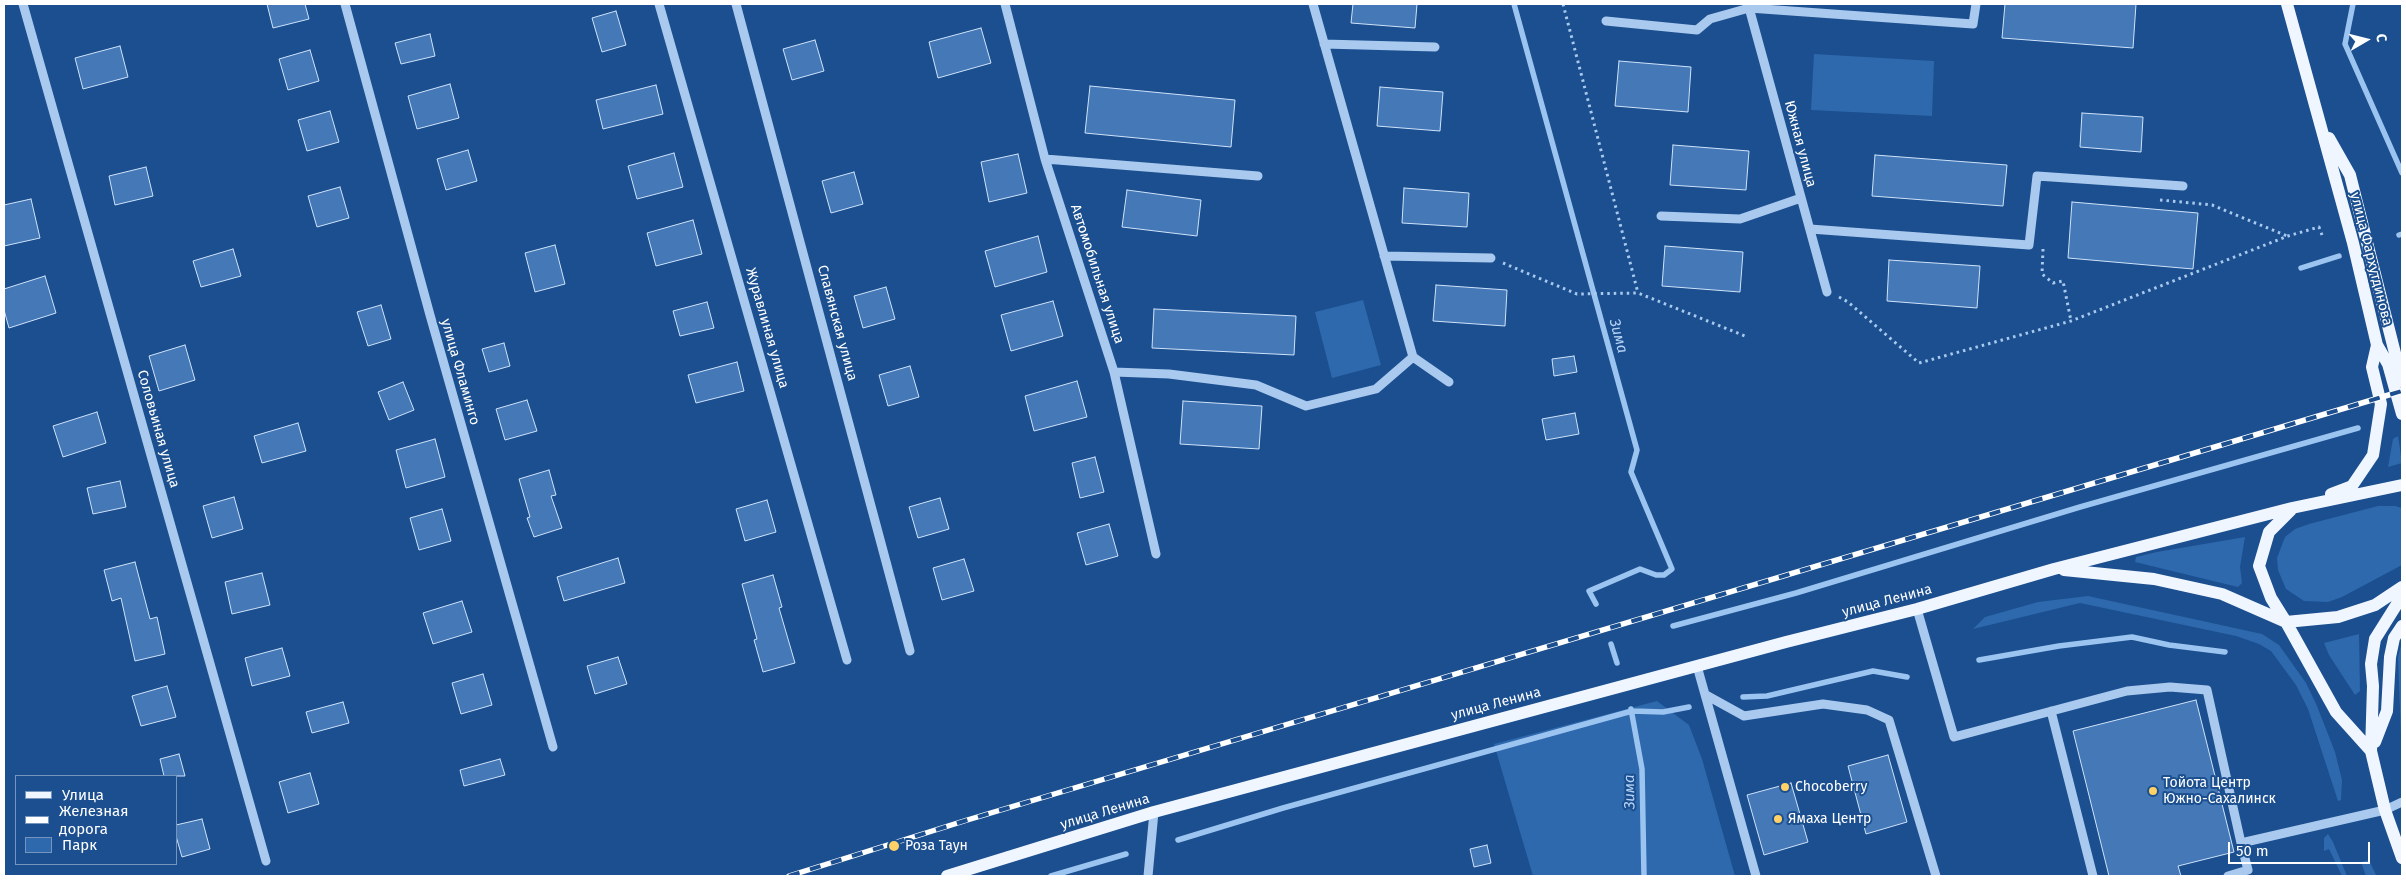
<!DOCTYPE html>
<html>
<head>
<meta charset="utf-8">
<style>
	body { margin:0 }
	#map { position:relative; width:2406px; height:880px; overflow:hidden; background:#1b4f8f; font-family:"Fira Sans",sans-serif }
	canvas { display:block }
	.frame { position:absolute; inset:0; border:5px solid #fff; pointer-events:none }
	.legend { position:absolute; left:15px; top:775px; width:162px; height:90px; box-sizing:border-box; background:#1b4f8f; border:1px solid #7695bc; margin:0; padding:6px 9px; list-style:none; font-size:15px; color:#fff }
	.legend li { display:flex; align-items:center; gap:10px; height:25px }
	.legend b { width:25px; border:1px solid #7695bc }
	.north { position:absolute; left:2341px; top:15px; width:50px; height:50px; -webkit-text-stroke:4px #1b4f8f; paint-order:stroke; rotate:82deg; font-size:14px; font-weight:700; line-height:20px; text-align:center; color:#fff }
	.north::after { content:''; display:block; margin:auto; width:18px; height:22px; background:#fff; clip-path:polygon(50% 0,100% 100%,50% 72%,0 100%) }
	.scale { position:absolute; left:2228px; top:842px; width:142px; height:22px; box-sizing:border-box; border:2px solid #fff; border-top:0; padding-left:6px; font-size:15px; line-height:18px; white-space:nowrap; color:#fff; -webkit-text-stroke:4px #1b4f8f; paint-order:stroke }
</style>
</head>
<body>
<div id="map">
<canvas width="2406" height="880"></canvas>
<div class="frame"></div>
<ul class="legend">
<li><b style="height:6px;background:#f0f6ff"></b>Улица</li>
<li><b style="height:6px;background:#fff"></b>Железная дорога</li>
<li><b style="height:14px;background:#2e69ad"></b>Парк</li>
</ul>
<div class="north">С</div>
<div class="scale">50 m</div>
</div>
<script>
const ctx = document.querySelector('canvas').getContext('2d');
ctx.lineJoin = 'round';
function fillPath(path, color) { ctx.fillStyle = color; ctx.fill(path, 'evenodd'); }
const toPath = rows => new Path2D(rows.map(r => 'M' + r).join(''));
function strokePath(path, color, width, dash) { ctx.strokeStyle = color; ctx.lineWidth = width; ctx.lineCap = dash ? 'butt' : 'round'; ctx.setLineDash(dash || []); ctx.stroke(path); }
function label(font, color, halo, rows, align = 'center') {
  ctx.font = font + ' "Fira Sans",sans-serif'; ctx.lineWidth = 4; ctx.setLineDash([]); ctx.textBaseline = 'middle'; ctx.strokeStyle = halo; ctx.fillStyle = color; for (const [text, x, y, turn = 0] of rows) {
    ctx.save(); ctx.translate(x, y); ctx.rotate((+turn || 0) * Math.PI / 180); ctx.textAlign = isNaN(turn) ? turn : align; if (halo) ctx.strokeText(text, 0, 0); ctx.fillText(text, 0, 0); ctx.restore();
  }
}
const green = toPath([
	[1814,54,1934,61,1932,116,1811,110],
	[1363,300,1381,365,1332,378,1315,312],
	[2398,436,2402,463,2388,467,2393,439],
	[2378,506,2395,506,2402,508,2402,565,2342,597,2328,602,2304,601,2286,589,2278,570,2277,558,2285,537,2295,529,2309,524],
	[2245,537,2240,567,2242,583,2238,587,2135,562,2136,557,2157,552],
	[2088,596,2262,634,2279,645,2306,683,2317,706,2335,752,2342,780,2341,800,2338,801,2308,709,2296,685,2271,651,2259,644,2236,636,2080,603,1973,629,1985,617,2038,602],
	[2359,634,2360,691,2355,695,2329,655,2324,643],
	[2402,642,2402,762,2398,657],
	[1657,701,1689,725,1702,759,1735,876,1533,876,1494,744],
	[2328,834,2333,842,2347,876,2342,876,2329,849,2324,851,2324,838],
	[2369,860,2376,875,2376,876,2366,876,2361,862]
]);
const stream = toPath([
	[1514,4,1637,450,1631,472,1672,569,1664,575,1656,575,1640,569,1589,591,1596,604],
	[2353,4,2345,44,2402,173],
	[2399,235,2402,234],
	[2301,268,2339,256],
	[1673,626,1796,593,2080,507,2358,428],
	[1611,644,1617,663],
	[1979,660,2059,646,2132,637,2169,645,2225,652],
	[1743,697,1767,696,1873,671,1907,677],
	[1631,709,1642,769,1644,876],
	[1178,840,1283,808,1632,711,1663,712,1689,707],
	[1051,876,1126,854]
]);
const building = toPath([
	[267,4,305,4,309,19,273,28,267,4],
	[1353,4,1417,4,1415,28,1351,23,1353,4],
	[2005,4,2136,4,2133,48,2002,38,2005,4],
	[616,11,626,45,602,52,592,18,616,11],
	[981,28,991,63,938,78,929,42,981,28],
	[430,34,435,56,401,64,395,43,430,34],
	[815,40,824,71,792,80,783,49,815,40],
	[120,46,128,77,83,89,75,58,120,46],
	[310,50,319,81,288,90,279,59,310,50],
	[1619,61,1691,67,1688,112,1615,106,1619,61],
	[450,84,459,118,417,129,408,96,450,84],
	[656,85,663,114,603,129,596,100,656,85],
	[1090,86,1235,100,1231,147,1085,133,1090,86],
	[1380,87,1443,92,1440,131,1377,126,1380,87],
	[330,111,339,142,307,151,298,120,330,111],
	[2082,113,2143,117,2141,152,2080,147,2082,113],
	[1673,145,1749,151,1746,190,1670,185,1673,145],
	[468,150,477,181,446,190,437,159,468,150],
	[674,153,683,187,637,199,628,166,674,153],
	[1018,154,1027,193,989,202,981,162,1018,154],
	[1875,155,2007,165,2003,206,1872,196,1875,155],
	[146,167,153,196,115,205,109,176,146,167],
	[854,172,863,204,831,213,822,181,854,172],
	[340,187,349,218,317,227,308,196,340,187],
	[1404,188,1469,193,1467,227,1402,223,1404,188],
	[1127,190,1201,200,1197,236,1122,227,1127,190],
	[31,199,40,238,4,246,4,205,31,199],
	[2072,202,2198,213,2193,269,2068,258,2072,202],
	[693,220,702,254,656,266,647,233,693,220],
	[1038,236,1047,272,995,287,985,251,1038,236],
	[555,245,565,284,535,292,525,253,555,245],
	[1665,246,1743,252,1740,292,1662,286,1665,246],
	[233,249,241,276,201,287,193,261,233,249],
	[1889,260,1980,266,1977,308,1887,301,1889,260],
	[45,276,56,313,9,328,4,310,4,289,45,276],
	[1436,285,1507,290,1505,326,1433,321,1436,285],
	[886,287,895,319,863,328,854,296,886,287],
	[1053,301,1063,336,1011,351,1001,315,1053,301],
	[707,302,714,328,680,336,673,311,707,302],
	[381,305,391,339,368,346,357,312,381,305],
	[1154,309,1296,316,1294,355,1152,348,1154,309],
	[504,343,510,366,489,372,482,349,504,343],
	[185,345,195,380,159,391,149,356,185,345],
	[1574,356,1577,372,1554,376,1552,359,1574,356],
	[737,362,744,391,696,403,688,375,737,362],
	[910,366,919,397,888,406,879,375,910,366],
	[1077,381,1087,417,1034,431,1025,396,1077,381],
	[403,382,414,410,389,420,378,392,403,382],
	[527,400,537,431,505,440,496,409,527,400],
	[1183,401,1262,406,1259,449,1180,444,1183,401],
	[97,412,106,443,63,457,53,426,97,412],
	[1575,413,1579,434,1546,440,1542,419,1575,413],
	[298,423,306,451,262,463,254,436,298,423],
	[435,439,445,477,406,488,396,450,435,439],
	[1095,457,1104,492,1080,498,1072,463,1095,457],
	[549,470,556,495,551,496,562,528,534,537,527,518,530,517,519,479,549,470],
	[120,481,126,507,93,514,87,488,120,481],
	[234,497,243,529,212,538,203,506,234,497],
	[940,498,949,529,918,538,909,507,940,498],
	[767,500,776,532,745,541,736,509,767,500],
	[442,509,451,541,419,550,410,518,442,509],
	[1109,524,1118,556,1086,565,1077,533,1109,524],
	[618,558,625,583,564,601,557,577,618,558],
	[964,559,974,591,942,600,933,568,964,559],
	[135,562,150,619,157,617,165,654,135,661,121,598,112,601,104,570,135,562],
	[262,573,270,605,232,614,225,582,262,573],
	[773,575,782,607,779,608,795,663,763,672,754,640,757,639,742,584,773,575],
	[462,601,472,632,433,644,423,613,462,601],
	[282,648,290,676,252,686,245,658,282,648],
	[618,657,627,684,595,694,587,666,618,657],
	[483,674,492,705,461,714,452,683,483,674],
	[167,686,176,717,141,726,132,696,167,686],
	[2196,700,2234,852,2178,866,2181,876,2109,876,2073,731,2196,700],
	[343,702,349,723,312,733,306,712,343,702],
	[179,754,185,776,164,776,160,759,179,754],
	[1888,755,1907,822,1866,834,1848,766,1888,755],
	[500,759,505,775,464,786,460,770,500,759],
	[310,773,319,804,288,813,279,782,310,773],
	[1791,783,1808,842,1764,855,1747,795,1791,783],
	[202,819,210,849,182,857,176,836,176,825,202,819],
	[1487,845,1491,863,1474,867,1470,849,1487,845]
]);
const path = toPath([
	[1563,4,1638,293],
	[2160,200,2212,205,2287,236],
	[2043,249,2042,274,2053,283,2063,281,2071,321],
	[1503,263,1577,294,1638,293,1745,336],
	[1839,297,1848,302,1919,363,2071,321,2288,236,2319,227,2322,235]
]);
const minor = toPath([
	[23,4,266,861],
	[345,4,430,315,553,747],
	[659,4,847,660],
	[736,4,910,651],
	[1005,4,1045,159,1114,372,1156,554],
	[1313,4,1413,357,1449,382],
	[1748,4,1827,292],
	[1606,21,1697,30,1710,19,1749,8,1973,24,1976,4],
	[1324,44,1435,47],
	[1045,159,1258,176],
	[1661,216,1740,219,1801,198],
	[1810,229,2029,245,2037,176,2183,186],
	[1384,256,1491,258],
	[1114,372,1169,374,1256,385,1306,406,1376,389,1413,357],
	[1917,609,1954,737,2127,691,2170,687,2207,690,2241,843,2385,810,2402,802],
	[1697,666,1756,876],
	[1706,695,1744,716,1823,704,1867,710,1889,720,1936,876],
	[2051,711,2093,876],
	[1148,876,1154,812],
	[2228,876,2248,870,2241,843]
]);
const major = toPath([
	[2287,4,2353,243,2377,345,2372,367,2381,404,2373,455,2352,486,2331,494],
	[2329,138,2350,175,2402,381],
	[2377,345,2388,364,2402,414],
	[2291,510,2269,532,2259,566,2271,598,2286,622,2336,712,2371,751],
	[2064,570,2154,579,2222,594,2286,622,2338,617,2375,605,2402,587],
	[2402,596,2375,639,2371,664,2373,686,2371,751,2385,810,2402,858],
	[2375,742,2387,711,2390,657,2394,638,2402,626],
	[947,876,1154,812,1786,642,1917,609,2054,569,2292,508,2402,485]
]);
const rail = toPath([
	[789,876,964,821,2402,391]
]);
const markers = [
	[1785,787,5,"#ffd166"],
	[2153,791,5,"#ffd166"],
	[1778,819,5,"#ffd166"],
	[894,846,6,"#ffd166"]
];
const streetNames = [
	["Южная улица",1800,144,75],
	["улица Фархутдинова",2371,259,76],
	["Автомобильная улица",1097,274,72],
	["Славянская улица",837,323,75],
	["Журавлиная улица",767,328,74],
	["улица Фламинго",460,372,74],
	["Соловьиная улица",158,429,74],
	["улица Ленина",1887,601,-15],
	["улица Ленина",1496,704,-15],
	["улица Ленина",1105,812,-17]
];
const poiNames = [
	["Тойота Центр",2163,783],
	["Южно-Сахалинск",2163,799],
	["Chocoberry",1795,787],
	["Ямаха Центр",1788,819],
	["Роза Таун",905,846]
];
const waterNames = [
	["Зима",1618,336,75],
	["Зима",1630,792,-91]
];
fillPath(green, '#2e69ad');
strokePath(stream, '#9cc4f0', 5.5);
fillPath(building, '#4478b7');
strokePath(building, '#cfe3fa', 1);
strokePath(path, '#a9c9ee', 3, [2.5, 4]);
strokePath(minor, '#a9c9ee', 9);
strokePath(major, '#f0f6ff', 12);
strokePath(rail, '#fff', 5.5);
strokePath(rail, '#1b4f8f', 4, [11]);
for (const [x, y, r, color] of markers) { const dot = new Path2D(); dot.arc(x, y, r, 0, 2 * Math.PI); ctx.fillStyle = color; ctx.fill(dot); strokePath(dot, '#1b4f8f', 2); }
label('14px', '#fff', '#1b4f8f', streetNames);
label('14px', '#fff', '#1b4f8f', poiNames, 'left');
label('italic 15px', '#b5d3f5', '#1b4f8f', waterNames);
</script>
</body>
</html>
